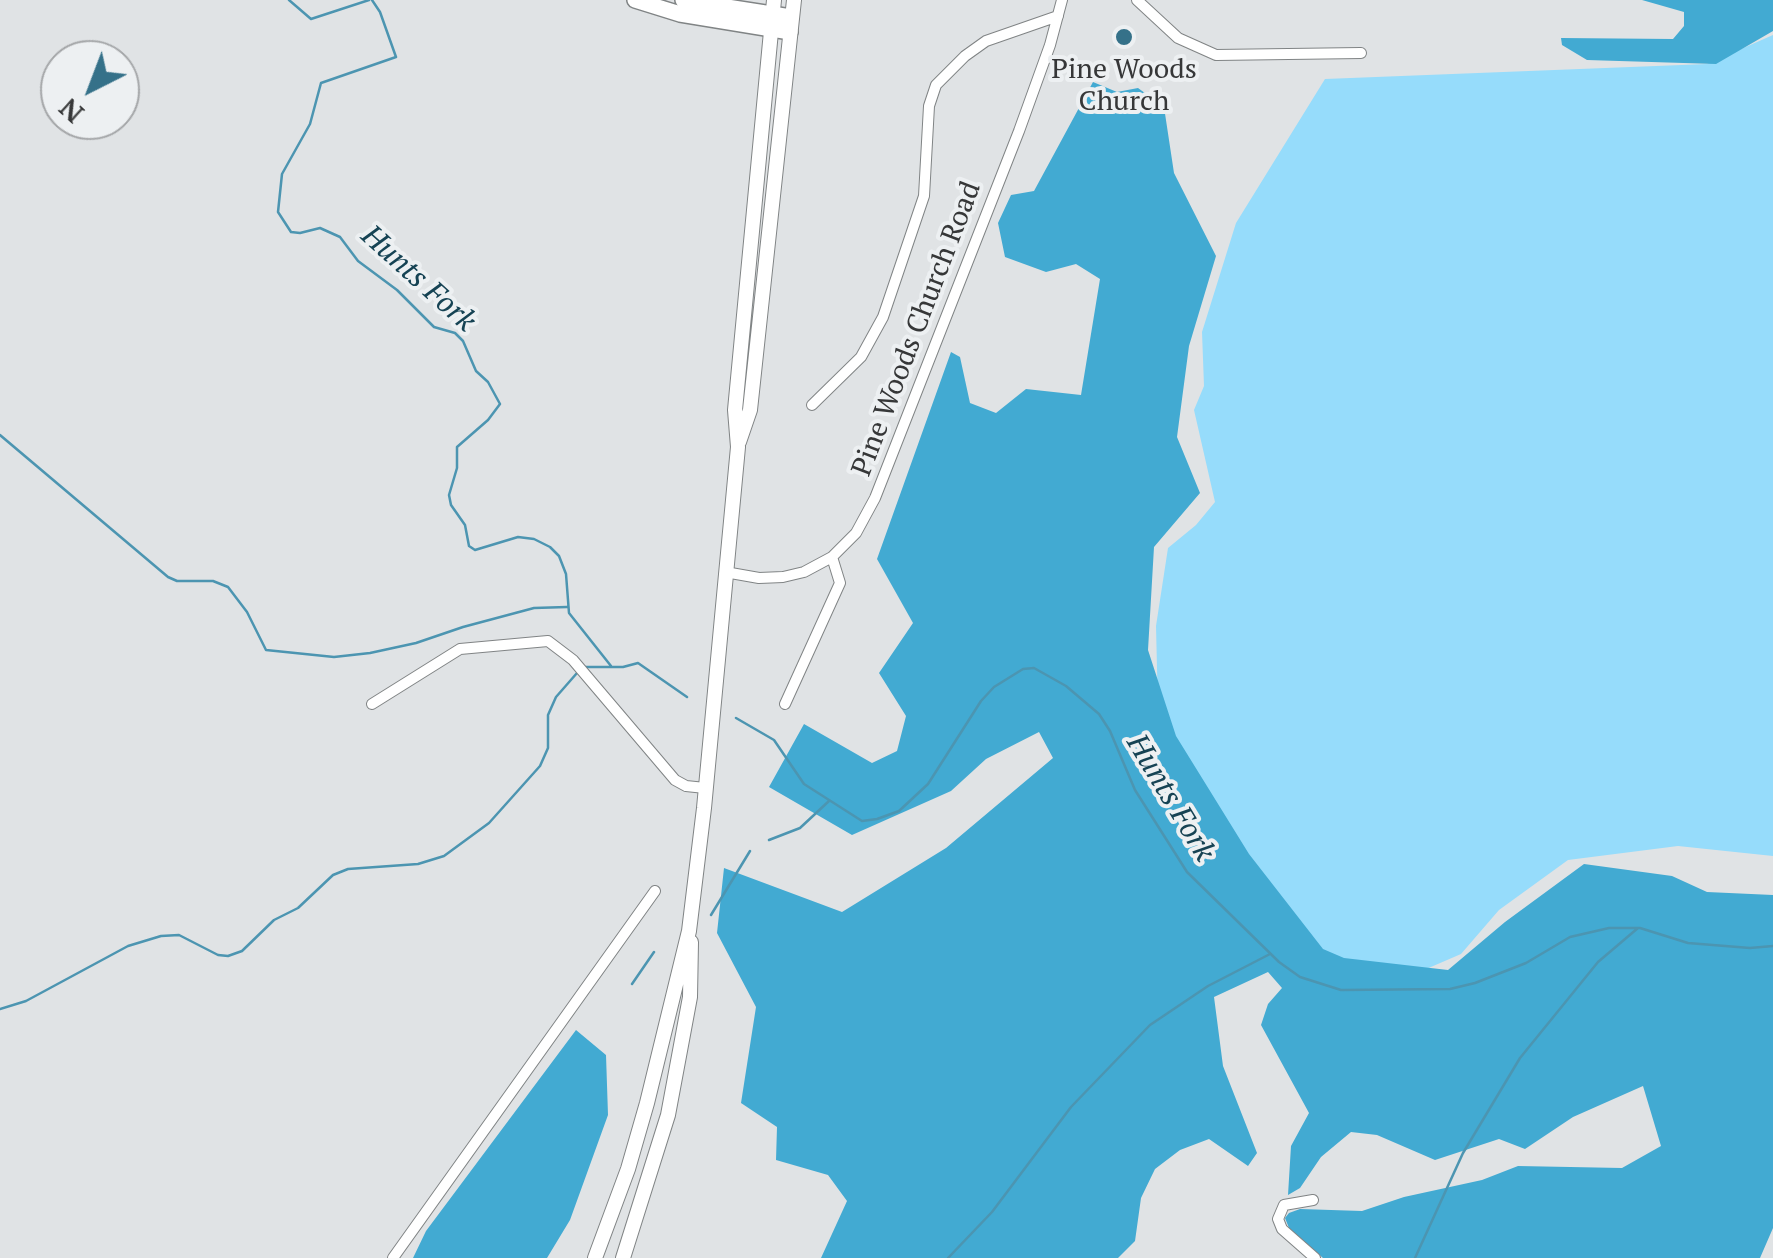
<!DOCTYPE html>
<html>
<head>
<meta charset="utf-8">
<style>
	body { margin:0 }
	#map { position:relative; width:1773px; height:1258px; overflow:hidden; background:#e0e3e5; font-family:"PT Serif",serif }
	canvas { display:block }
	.north { position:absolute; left:40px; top:40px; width:100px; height:100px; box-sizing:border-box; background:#edf0f2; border:2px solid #a4a6a8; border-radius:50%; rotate:222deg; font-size:28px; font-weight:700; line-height:40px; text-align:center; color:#363738 }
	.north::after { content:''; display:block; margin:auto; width:35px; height:45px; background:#357189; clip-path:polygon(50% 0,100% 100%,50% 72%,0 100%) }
</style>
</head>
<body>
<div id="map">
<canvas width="1773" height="1258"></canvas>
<div class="north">N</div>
</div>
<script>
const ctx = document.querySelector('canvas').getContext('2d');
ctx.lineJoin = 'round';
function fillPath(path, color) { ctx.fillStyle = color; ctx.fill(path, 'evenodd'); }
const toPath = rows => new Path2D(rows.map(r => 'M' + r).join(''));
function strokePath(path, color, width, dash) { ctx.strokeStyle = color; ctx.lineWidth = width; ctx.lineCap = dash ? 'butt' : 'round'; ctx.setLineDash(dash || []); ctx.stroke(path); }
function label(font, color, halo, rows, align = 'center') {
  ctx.font = font + ' "PT Serif",serif'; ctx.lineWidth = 8; ctx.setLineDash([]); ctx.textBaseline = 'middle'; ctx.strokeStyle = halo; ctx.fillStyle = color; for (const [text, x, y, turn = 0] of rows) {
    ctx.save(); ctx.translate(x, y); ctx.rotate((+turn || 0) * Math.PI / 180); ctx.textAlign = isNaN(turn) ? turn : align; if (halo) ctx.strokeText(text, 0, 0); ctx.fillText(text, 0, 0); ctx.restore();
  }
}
const green = toPath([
	[1773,35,1773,856,1678,846,1568,860,1499,910,1461,954,1417,973,1329,964,1265,888,1158,710,1156,626,1168,548,1196,525,1215,502,1194,410,1204,386,1202,332,1236,223,1325,79,1707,64]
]);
const forest = toPath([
	[1642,0,1773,0,1773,31,1716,64,1587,60,1562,45,1561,38,1673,39,1684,26,1684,12],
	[1093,82,1117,92,1138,88,1164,107,1174,173,1216,256,1189,346,1177,437,1200,493,1154,547,1148,650,1176,736,1249,854,1323,949,1344,958,1448,970,1505,922,1584,864,1672,876,1707,892,1773,895,1773,1228,1760,1258,1323,1258,1289,1228,1285,1218,1289,1213,1300,1209,1362,1211,1404,1197,1482,1180,1518,1166,1622,1168,1661,1146,1643,1086,1573,1117,1525,1149,1499,1139,1435,1160,1377,1135,1351,1132,1321,1157,1300,1188,1288,1195,1291,1146,1309,1113,1261,1025,1268,1004,1282,988,1268,972,1214,997,1223,1066,1257,1153,1248,1166,1209,1139,1180,1150,1155,1169,1141,1198,1135,1241,1118,1258,821,1258,847,1201,828,1175,776,1160,777,1127,741,1103,756,1007,717,933,724,868,842,912,946,848,1053,758,1039,732,986,759,951,791,852,835,769,787,804,724,872,763,897,751,906,716,879,673,913,623,877,559,951,352,960,357,970,403,996,413,1026,389,1081,395,1100,279,1076,264,1046,272,1005,257,998,223,1011,195,1034,191],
	[576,1030,606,1055,608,1115,570,1220,547,1258,413,1258,426,1231]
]);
const stream = toPath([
	[289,0,311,19,369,0],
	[372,0,380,12,396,57,321,83,310,124,282,174,278,212,291,232,300,233,320,228,340,237,358,261,397,290,434,327,455,333,463,341,476,371,488,382,500,404,488,420,457,447,457,468,449,495,451,505,465,525,469,546,475,550,518,537,534,539,550,547,559,556,566,574,569,613,611,666],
	[0,435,168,577,177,581,213,581,228,587,247,612,266,650,334,657,370,653,416,643,463,627,534,608,567,607],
	[586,667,623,667,638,663,687,697],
	[736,718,774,740,804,784,862,821,877,819,899,811,928,784,981,701,994,687,1023,669,1034,668,1066,686,1099,714,1110,731,1135,790,1187,872,1279,962,1300,977,1341,990,1450,989,1475,983,1526,963,1570,937,1609,928,1640,928,1688,943,1750,948,1773,946],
	[769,840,800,828,829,801],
	[711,915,750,851],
	[632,984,654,952],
	[0,1009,26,1001,128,946,161,936,179,935,218,955,228,956,242,951,274,920,298,908,333,875,348,869,418,864,444,856,489,823,540,766,548,748,548,715,556,697,577,673],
	[948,1258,992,1212,1071,1107,1150,1025,1208,986,1270,954],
	[1415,1258,1463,1153,1520,1058,1598,962,1638,928]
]);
const minor = toPath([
	[1137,0,1178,38,1216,55,1361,53],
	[812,405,861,357,883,317,924,196,929,106,936,85,965,56,986,41,1058,16],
	[725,572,759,578,783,577,804,572,832,557,856,533,875,498,1019,131,1050,45,1062,0],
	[372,704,460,649,548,641,573,660,675,780,686,786,705,788],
	[785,704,840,583,832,557],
	[1313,1200,1284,1205,1278,1219,1282,1229,1315,1258],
	[393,1258,655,891]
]);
const major = toPath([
	[739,442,750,410,794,0],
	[595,1258,628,1169,647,1103,689,931,704,808,738,447,735,410,774,0],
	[623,1258,668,1115,690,997,691,942]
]);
const highway = toPath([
	[635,0,680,14,790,32],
	[683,0,791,17]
]);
const markers = [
	[1124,37,10,"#357189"]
];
const poiNames = [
	["Pine Woods",1124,70],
	["Church",1124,102]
];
const streetNames = [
	["Pine Woods Church Road",917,329,-69]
];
const waterNames = [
	["Hunts Fork",418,279,42],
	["Hunts Fork",1170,798,59]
];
fillPath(green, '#96dcfb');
fillPath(forest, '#42aad2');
strokePath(stream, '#4c95b1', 2.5);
strokePath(minor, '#808485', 12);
strokePath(major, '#808485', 16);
strokePath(highway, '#808485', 18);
strokePath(minor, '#fff', 10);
strokePath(major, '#fff', 14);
strokePath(highway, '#fff', 15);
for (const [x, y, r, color] of markers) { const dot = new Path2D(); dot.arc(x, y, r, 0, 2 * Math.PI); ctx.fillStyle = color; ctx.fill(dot); strokePath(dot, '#edf0f2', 4); }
label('28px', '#363738', '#edf0f2', poiNames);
label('28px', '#363738', '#edf0f2', streetNames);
label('italic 30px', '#164354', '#edf0f2', waterNames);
</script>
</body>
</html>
